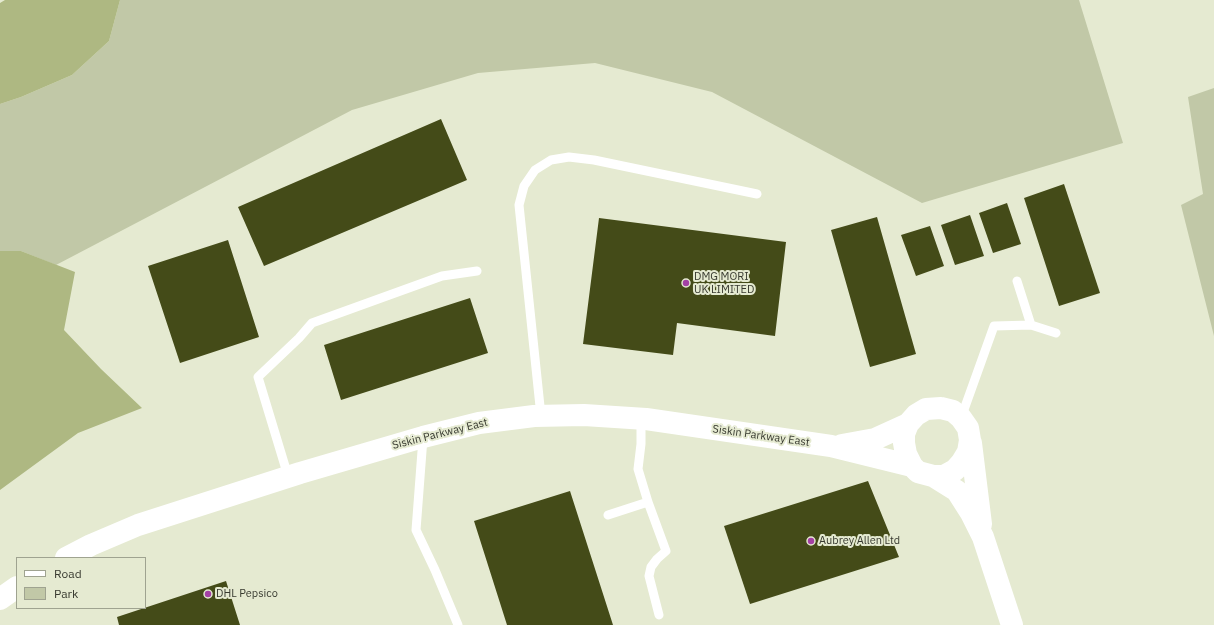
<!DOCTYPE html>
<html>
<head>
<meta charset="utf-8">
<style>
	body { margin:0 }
	#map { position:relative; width:1214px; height:625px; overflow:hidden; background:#e5ead1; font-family:"IBM Plex Sans",sans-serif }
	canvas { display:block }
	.legend { position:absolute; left:16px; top:557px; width:130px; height:52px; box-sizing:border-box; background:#e5ead1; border:1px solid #9fa390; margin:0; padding:5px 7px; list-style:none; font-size:12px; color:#37392f }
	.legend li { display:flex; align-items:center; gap:8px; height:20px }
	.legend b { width:20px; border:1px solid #9fa390 }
</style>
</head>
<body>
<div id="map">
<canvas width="1214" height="625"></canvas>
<ul class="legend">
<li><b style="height:5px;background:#fff"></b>Road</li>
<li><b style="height:11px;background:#c1c8a7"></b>Park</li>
</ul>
</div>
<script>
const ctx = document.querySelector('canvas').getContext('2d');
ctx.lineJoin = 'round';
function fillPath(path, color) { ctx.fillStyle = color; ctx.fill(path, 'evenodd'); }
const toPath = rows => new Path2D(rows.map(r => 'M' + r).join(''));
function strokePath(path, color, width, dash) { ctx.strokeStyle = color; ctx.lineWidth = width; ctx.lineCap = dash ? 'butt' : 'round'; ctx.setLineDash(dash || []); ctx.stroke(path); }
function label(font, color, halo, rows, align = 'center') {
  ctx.font = font + ' "IBM Plex Sans",sans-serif'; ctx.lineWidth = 4; ctx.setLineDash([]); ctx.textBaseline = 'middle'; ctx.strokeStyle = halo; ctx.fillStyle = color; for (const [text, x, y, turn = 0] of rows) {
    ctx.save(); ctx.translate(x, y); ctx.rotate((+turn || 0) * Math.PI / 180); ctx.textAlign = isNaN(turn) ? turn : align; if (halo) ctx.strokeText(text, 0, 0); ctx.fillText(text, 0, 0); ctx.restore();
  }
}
const green = toPath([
	[120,0,1079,0,1123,143,922,203,712,92,595,63,478,73,352,110,56,265,21,251,0,251,0,104,21,97,72,75,109,41],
	[1214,88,1214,336,1181,205,1203,194,1188,97]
]);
const forest = toPath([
	[5,0,120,0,109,41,72,75,21,97,0,104,0,3],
	[0,251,21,251,75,272,64,330,101,369,142,408,78,433,0,490]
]);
const building = toPath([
	[441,119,467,180,264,266,238,207],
	[1064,184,1100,293,1059,306,1024,198],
	[1007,203,1021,244,993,253,979,213],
	[970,215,984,256,955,265,941,225],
	[877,217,916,354,870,367,831,230],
	[599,218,786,242,775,336,677,323,673,355,583,344],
	[930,226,944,266,916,276,901,235],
	[228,240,259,337,180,363,148,266],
	[470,298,488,353,341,400,324,345],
	[868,481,899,557,750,604,724,526],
	[570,491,613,625,507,625,474,521],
	[226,581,240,625,119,625,117,617]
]);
const lane = toPath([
	[1031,325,1056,333],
	[541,416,519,205,524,186,535,170,551,160,569,157,594,160,757,194],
	[961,418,994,326,1031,325,1017,281],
	[641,419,641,444,638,469,648,502,666,551,657,559,651,567,649,576,659,615],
	[423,438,416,530,435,570,458,625],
	[288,476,258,377,299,338,312,323,442,276,477,271],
	[608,515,648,502]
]);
const secondary = toPath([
	[941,408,953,411,961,418,968,428,970,440,968,452,962,462,955,470,944,476,933,476,918,472,912,466,906,454,904,443,904,434,908,424,916,415,926,409,941,408],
	[971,443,981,524],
	[842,445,875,439,908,424],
	[933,476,957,491,971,513,983,537,1012,625],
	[66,558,91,545,138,525,300,473,423,437,479,423,534,416,584,415,646,419,831,446,912,466],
	[0,599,17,587]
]);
const markers = [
	[686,283,4,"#a440a5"],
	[811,541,4,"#a440a5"],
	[208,594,4,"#a440a5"]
];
const poiNames = [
	["DMG MORI",694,277],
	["UK LIMITED",694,290],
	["Aubrey Allen Ltd",819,541],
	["DHL Pepsico",216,594]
];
const streetNames = [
	["Siskin Parkway East",440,434,-14],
	["Siskin Parkway East",761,436,8]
];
fillPath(green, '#c1c8a7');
fillPath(forest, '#aeb882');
fillPath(building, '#444b18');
strokePath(lane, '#fff', 9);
strokePath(secondary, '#fff', 22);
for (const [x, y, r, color] of markers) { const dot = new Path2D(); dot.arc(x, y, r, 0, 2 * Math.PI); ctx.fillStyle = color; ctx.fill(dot); strokePath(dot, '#e5ead1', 1.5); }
label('11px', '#37392f', '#e5ead1', poiNames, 'left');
label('11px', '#37392f', '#e5ead1', streetNames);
</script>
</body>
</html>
